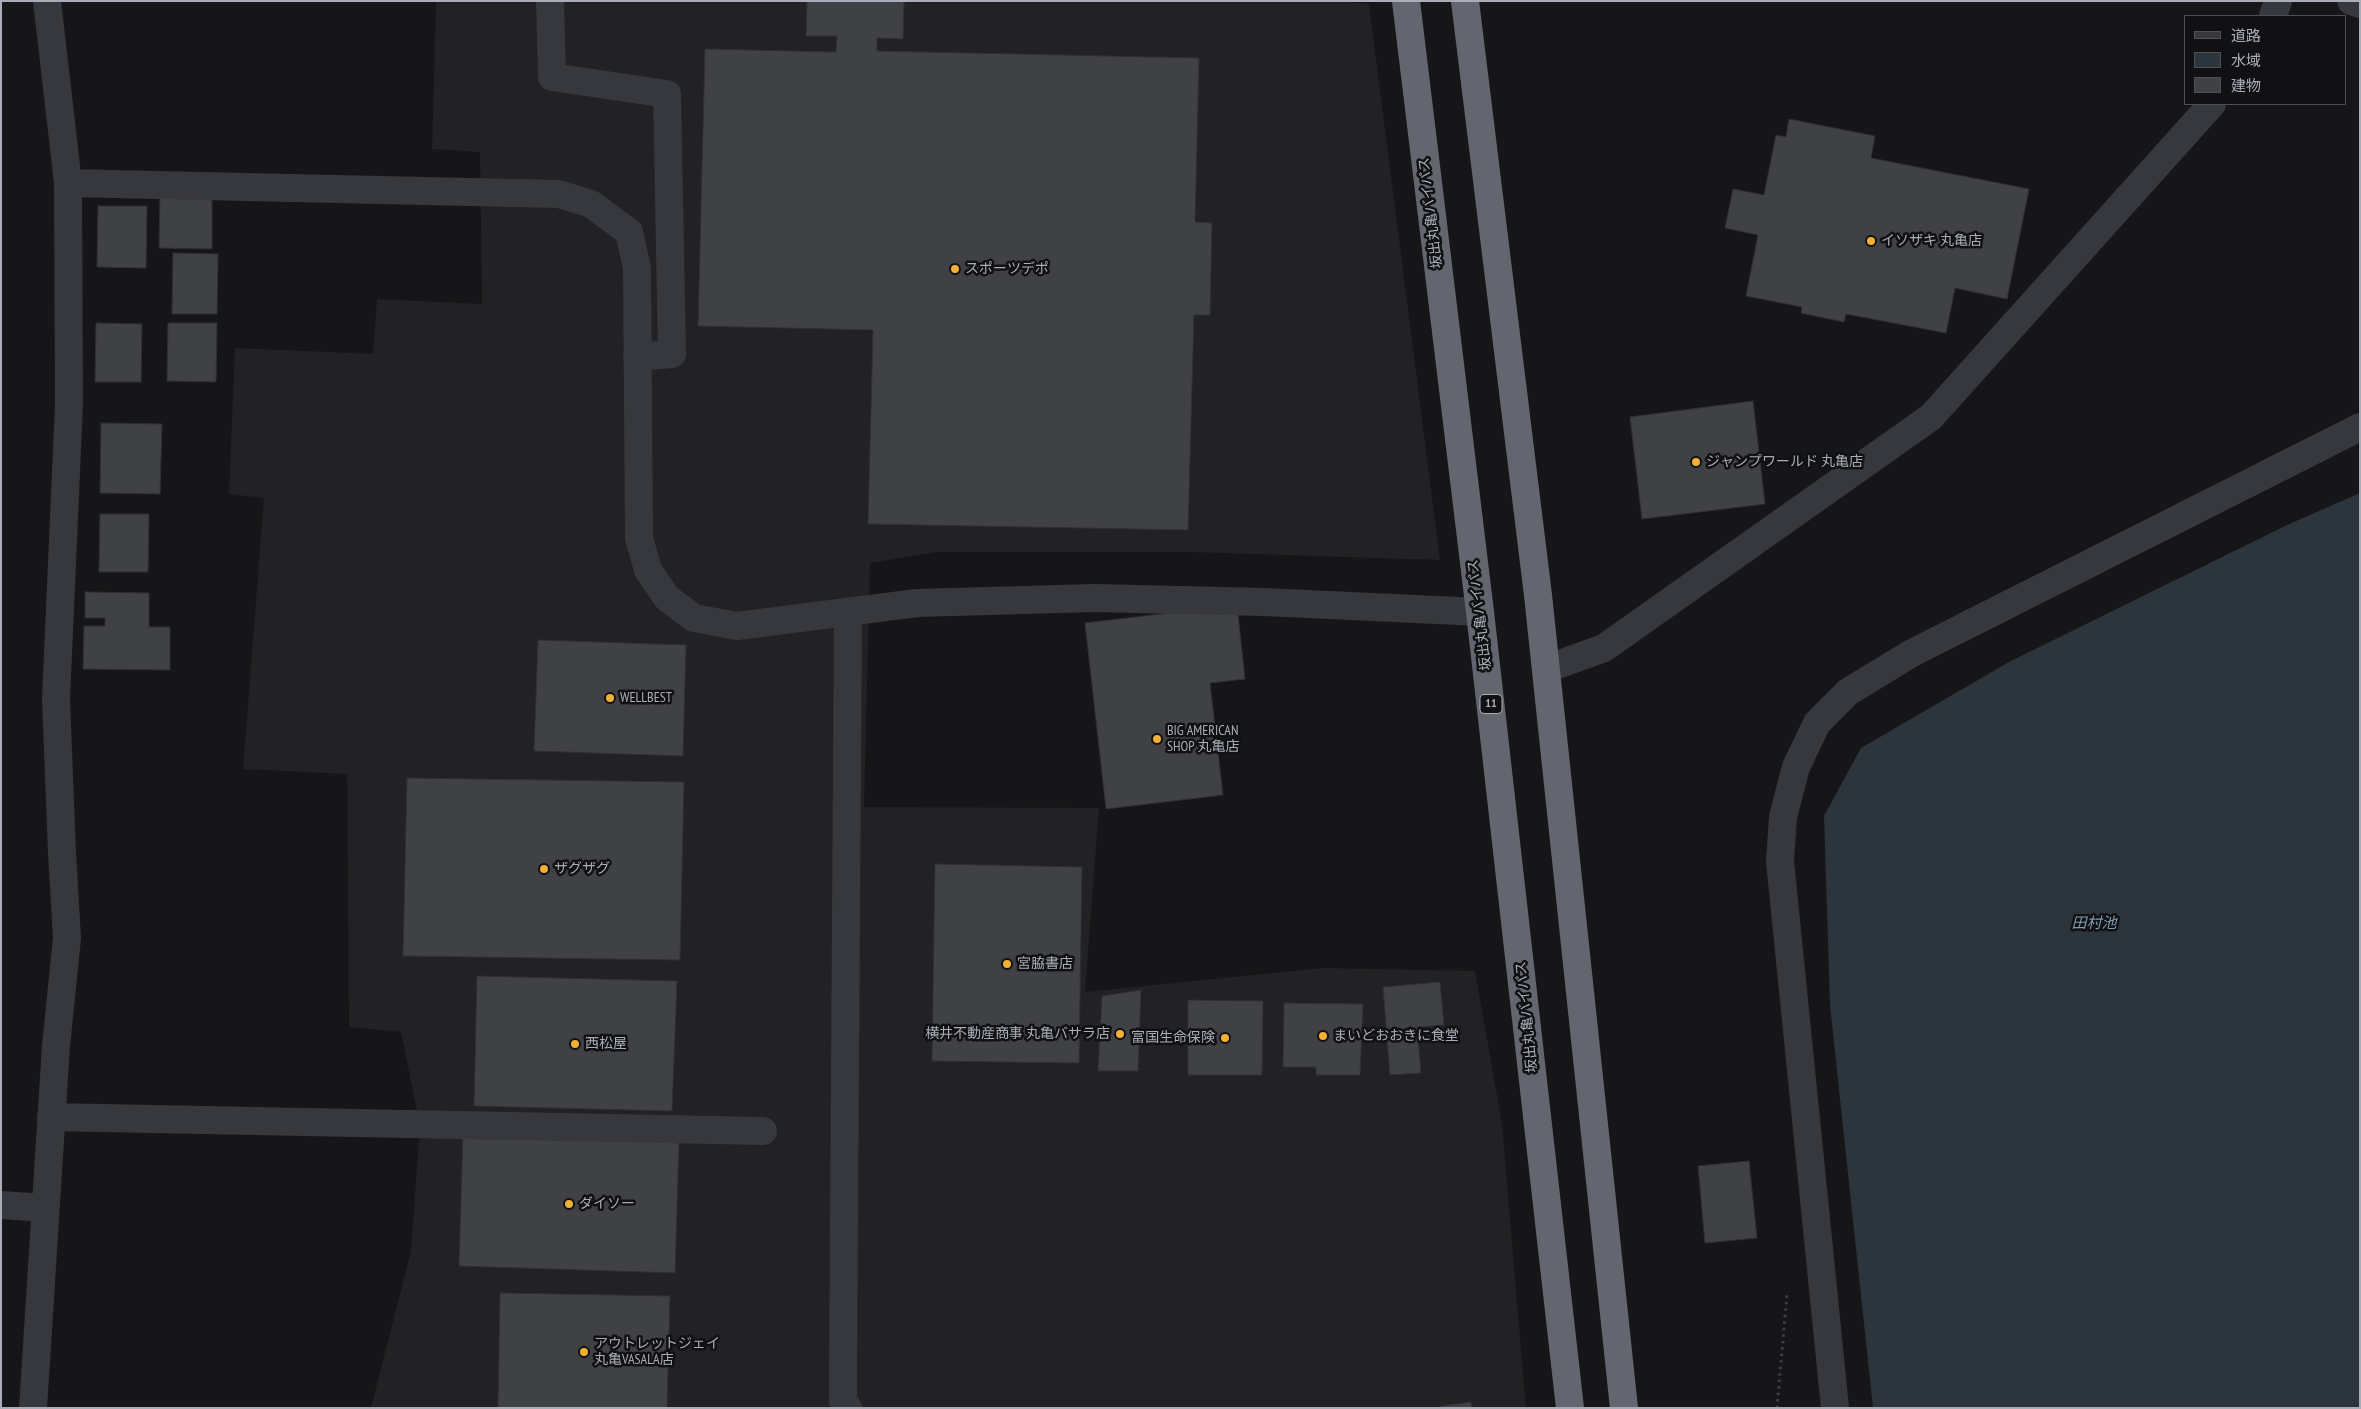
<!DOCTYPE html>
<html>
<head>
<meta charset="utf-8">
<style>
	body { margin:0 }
	#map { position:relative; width:2361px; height:1409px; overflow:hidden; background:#161618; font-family:"PT Sans Narrow","Noto Sans JP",sans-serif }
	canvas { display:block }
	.frame { position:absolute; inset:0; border:2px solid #a8adb8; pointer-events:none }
	.legend { position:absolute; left:2184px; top:15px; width:162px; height:90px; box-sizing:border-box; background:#111113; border:1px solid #4d4f55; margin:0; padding:6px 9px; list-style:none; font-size:15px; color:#a8adb8 }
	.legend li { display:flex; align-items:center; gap:10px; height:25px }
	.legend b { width:25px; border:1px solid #4d4f55 }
</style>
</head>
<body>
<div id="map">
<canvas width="2361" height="1409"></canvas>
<div class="frame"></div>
<ul class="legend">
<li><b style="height:6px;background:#37383d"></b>道路</li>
<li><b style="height:14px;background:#2c353c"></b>水域</li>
<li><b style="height:14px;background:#404145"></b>建物</li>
</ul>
</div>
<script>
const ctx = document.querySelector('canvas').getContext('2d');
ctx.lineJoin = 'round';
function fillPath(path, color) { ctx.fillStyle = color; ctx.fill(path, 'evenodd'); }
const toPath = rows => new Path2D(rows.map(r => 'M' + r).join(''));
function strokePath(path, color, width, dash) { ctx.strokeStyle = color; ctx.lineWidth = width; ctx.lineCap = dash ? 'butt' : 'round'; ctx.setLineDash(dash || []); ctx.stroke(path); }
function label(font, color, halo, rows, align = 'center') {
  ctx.font = font + ' "PT Sans Narrow","Noto Sans JP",sans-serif'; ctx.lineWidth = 5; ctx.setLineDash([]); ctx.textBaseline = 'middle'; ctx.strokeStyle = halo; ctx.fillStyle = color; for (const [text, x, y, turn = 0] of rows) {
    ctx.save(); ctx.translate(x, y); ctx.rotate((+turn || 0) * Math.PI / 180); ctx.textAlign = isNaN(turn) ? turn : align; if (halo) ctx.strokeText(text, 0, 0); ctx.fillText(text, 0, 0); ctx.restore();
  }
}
const built = toPath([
	[436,1,1331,1,1369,4,1440,560,1189,552,937,552,870,563,864,807,1099,808,1085,992,1323,968,1475,971,1502,1124,1526,1408,371,1408,411,1251,420,1125,401,1032,349,1027,347,774,243,769,264,498,229,494,235,348,373,354,377,299,482,304,480,152,432,149]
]);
const water = toPath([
	[2360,493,2360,1408,1873,1408,1830,1005,1824,816,1861,748,2009,662,2287,525]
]);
const building = toPath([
	[807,1,904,1,903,39,877,38,877,51,1199,58,1195,222,1212,223,1210,315,1194,315,1188,530,868,524,873,330,698,326,705,49,836,52,837,36,806,36,807,1],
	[1789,119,1875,136,1871,158,2029,189,2007,299,1955,288,1946,333,1846,314,1844,322,1801,313,1802,307,1746,296,1758,235,1725,228,1733,189,1764,195,1776,135,1786,137,1789,119],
	[160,195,212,195,212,249,159,248,160,195],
	[98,206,147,206,146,268,97,267,98,206],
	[173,253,218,254,217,314,172,314,173,253],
	[96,323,142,324,141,382,95,382,96,323],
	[168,323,217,323,216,382,167,381,168,323],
	[1753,401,1765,504,1642,519,1630,417,1753,401],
	[101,423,162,424,160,494,100,493,101,423],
	[100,514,149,514,148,572,99,572,100,514],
	[85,592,149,593,149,627,170,627,170,670,83,669,84,626,105,626,105,618,85,618,85,592],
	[1237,605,1245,679,1210,683,1223,795,1106,809,1085,623,1237,605],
	[538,640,686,645,683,756,534,751,538,640],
	[407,778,684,782,680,960,403,956,407,778],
	[935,864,1082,867,1079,1063,932,1061,935,864],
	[477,976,677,981,672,1111,474,1106,477,976],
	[1440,982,1444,1025,1417,1027,1421,1073,1390,1075,1383,987,1440,982],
	[1141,990,1138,1071,1098,1071,1102,996,1141,990],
	[1188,1000,1263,1001,1262,1075,1188,1075,1188,1000],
	[1284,1003,1363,1004,1360,1075,1316,1075,1316,1067,1283,1067,1284,1003],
	[463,1135,679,1142,675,1273,459,1266,463,1135],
	[1749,1161,1757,1238,1705,1243,1698,1166,1749,1161],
	[500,1293,670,1296,667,1408,498,1408,500,1293],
	[1471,1402,1472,1408,1441,1408,1441,1406,1471,1402]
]);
const path = toPath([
	[1777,1408,1787,1294]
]);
const minor = toPath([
	[550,1,552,77,667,94,672,354,637,357],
	[2351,1,2360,4],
	[2273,16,2278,1],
	[68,183,559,194,591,204,629,232,637,268,639,538,648,570,667,598,694,618,737,626,917,603,1094,598,1264,602,1480,612],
	[1546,669,1604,648,1931,417,2212,104],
	[51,1117,763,1131],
	[1,1205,45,1208],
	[33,1408,56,1046,67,938,62,853,56,699,69,404,68,183,47,1],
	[848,1408,843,1401,843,1374,848,612],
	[1835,1408,1780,861,1783,817,1796,767,1817,723,1848,692,1912,653,2360,427]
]);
const highway = toPath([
	[1406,1,1480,612,1570,1408],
	[1465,1,1538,595,1624,1408]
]);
const markers = [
	[1871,241,5,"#f2b134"],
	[955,269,5,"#f2b134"],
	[1696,462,5,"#f2b134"],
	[610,698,5,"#f2b134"],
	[1157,739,5,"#f2b134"],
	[544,869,5,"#f2b134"],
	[1007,964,5,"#f2b134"],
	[1120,1034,5,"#f2b134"],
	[1323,1036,5,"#f2b134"],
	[1225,1038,5,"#f2b134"],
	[575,1044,5,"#f2b134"],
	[569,1204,5,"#f2b134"],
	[584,1352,5,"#f2b134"]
];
const shields = [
	[1491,704,22]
];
const shieldNames = [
	["11",1491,704]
];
const streetNames = [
	["坂出丸亀バイパス",1431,213,-97],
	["坂出丸亀バイパス",1480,615,-97],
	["坂出丸亀バイパス",1527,1017,-96]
];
const poiNames = [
	["イソザキ 丸亀店",1881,241],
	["スポーツデポ",965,269],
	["ジャンプワールド 丸亀店",1706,462],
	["WELLBEST",620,698],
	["BIG AMERICAN",1167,731],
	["SHOP 丸亀店",1167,747],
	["ザグザグ",554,869],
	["宮脇書店",1017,964],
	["横井不動産商事 丸亀バサラ店",1110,1034,"right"],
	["まいどおおきに食堂",1333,1036],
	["富国生命保険",1215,1038,"right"],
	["西松屋",585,1044],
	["ダイソー",579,1204],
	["アウトレットジェイ",594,1344],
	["丸亀VASALA店",594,1360]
];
const waterNames = [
	["田村池",2094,924]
];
fillPath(built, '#222225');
fillPath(water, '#2c353c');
fillPath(building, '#404145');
strokePath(building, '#303034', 1);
strokePath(path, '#3d3f44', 3, [2.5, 4]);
strokePath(minor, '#37383d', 28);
strokePath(highway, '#63666e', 28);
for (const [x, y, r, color] of markers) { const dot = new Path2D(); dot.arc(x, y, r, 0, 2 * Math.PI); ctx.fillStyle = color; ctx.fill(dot); strokePath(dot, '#111113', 2); }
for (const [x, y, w] of shields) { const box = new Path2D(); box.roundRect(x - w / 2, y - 9.5, w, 19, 4); ctx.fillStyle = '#111113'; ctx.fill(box); strokePath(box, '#a8adb8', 1); }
label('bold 12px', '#a8adb8', null, shieldNames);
label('14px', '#a8adb8', '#111113', streetNames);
label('14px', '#a8adb8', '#111113', poiNames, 'left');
label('italic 15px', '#7f9bb3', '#111113', waterNames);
</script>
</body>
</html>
